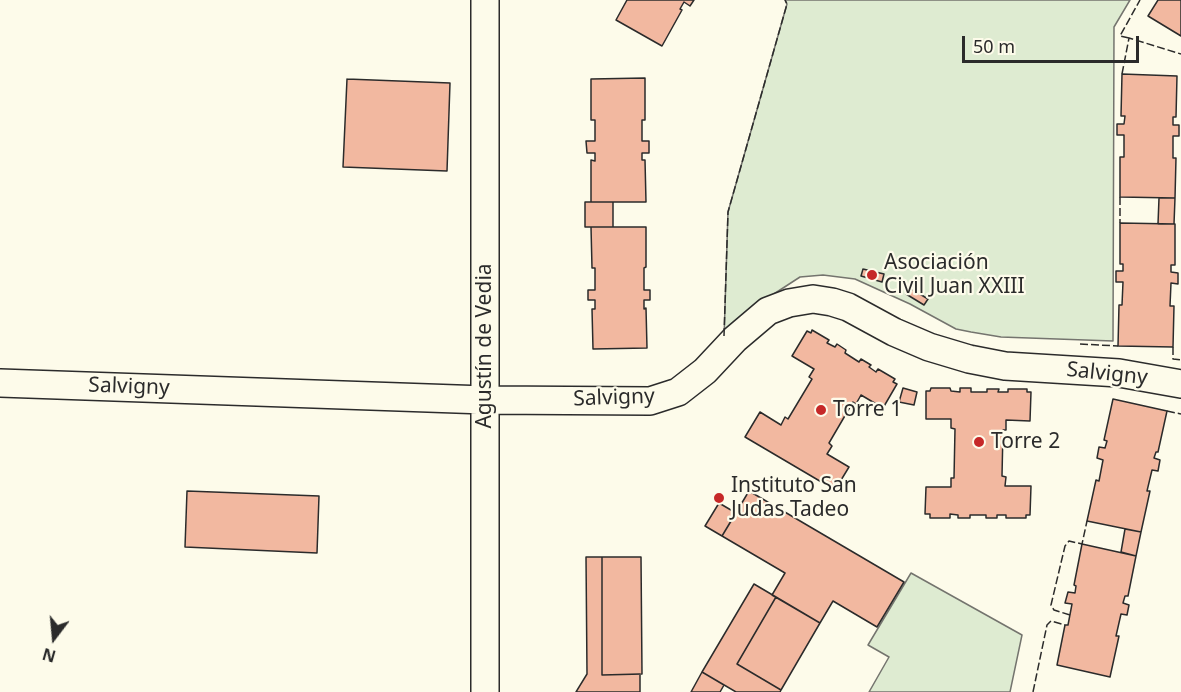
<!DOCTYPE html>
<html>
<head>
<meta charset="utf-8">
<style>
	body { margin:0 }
	#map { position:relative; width:1181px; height:692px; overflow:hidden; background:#fdfbea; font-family:"Noto Sans",sans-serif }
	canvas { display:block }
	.north { position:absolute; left:24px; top:608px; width:60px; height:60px; -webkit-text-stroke:4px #fdfbea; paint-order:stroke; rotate:196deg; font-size:16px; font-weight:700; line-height:24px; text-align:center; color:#2b2b2b }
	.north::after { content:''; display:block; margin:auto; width:21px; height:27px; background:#2b2b2b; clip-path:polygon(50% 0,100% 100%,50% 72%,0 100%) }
	.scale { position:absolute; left:962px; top:36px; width:177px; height:27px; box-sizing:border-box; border:3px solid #2b2b2b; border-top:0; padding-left:8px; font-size:18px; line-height:21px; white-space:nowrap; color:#2b2b2b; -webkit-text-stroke:4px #fdfbea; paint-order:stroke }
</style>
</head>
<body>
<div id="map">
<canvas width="1181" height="692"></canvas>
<div class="north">N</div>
<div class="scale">50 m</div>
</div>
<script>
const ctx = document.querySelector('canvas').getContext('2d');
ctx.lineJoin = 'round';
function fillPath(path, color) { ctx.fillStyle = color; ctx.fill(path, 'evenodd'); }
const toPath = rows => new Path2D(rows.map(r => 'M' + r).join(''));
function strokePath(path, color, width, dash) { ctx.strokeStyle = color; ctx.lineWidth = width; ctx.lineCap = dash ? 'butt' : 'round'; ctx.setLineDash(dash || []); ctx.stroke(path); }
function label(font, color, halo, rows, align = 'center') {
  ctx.font = font + ' "Noto Sans",sans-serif'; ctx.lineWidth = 4.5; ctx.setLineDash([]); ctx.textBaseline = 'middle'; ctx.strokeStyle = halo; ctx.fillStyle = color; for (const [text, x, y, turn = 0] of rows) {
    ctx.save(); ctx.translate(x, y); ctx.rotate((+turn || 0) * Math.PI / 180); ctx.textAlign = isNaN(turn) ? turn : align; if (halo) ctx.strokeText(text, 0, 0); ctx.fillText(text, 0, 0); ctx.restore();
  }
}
const green = toPath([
	[785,0,1130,0,1114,27,1113,341,1001,337,971,332,956,329,910,304,855,279,823,275,800,277,763,301,724,339,728,212,787,4,785,0],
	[911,573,1022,635,1010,692,869,692,889,657,868,645,911,573]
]);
const building = toPath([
	[627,0,694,0,690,6,684,2,680,9,682,10,662,46,616,20,627,0],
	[1158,0,1181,0,1181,36,1148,16,1158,0],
	[1122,74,1177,76,1176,117,1173,117,1173,125,1179,125,1179,136,1173,136,1173,158,1176,158,1175,198,1120,197,1120,157,1124,157,1124,135,1117,135,1117,124,1124,124,1125,116,1121,116,1122,74],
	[645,78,645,120,642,120,642,141,649,141,649,153,642,153,642,160,645,160,646,202,591,202,591,160,595,161,595,153,587,153,586,141,595,141,595,120,591,120,591,79,645,78],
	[347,79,450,83,447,171,343,167,347,79],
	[1159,198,1175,198,1174,224,1158,224,1159,198],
	[585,202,613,202,613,227,585,227,585,202],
	[1120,223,1175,224,1175,265,1171,265,1171,272,1178,273,1178,284,1171,283,1170,306,1174,306,1173,347,1118,346,1119,305,1122,305,1123,282,1116,282,1116,271,1123,271,1123,264,1120,264,1120,223],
	[591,227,646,227,646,267,644,268,644,290,650,290,650,300,644,300,644,309,646,308,647,348,593,349,592,309,595,309,595,300,588,300,588,290,595,290,595,268,592,268,591,227],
	[863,269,884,274,882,282,861,276,863,269],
	[910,288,928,299,924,305,906,294,910,288],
	[812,330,829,340,827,343,835,347,837,344,846,350,845,353,859,362,861,359,871,365,869,367,876,372,878,369,895,379,893,382,897,384,883,408,861,395,856,404,853,402,829,443,832,446,827,454,849,467,835,490,745,437,760,412,781,425,785,417,788,419,812,379,809,377,814,369,792,356,807,331,811,333,812,330],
	[903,388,917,392,914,405,899,402,903,388],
	[931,388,950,388,951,391,960,392,960,388,971,388,971,392,987,392,987,389,999,389,998,392,1008,392,1008,389,1027,389,1027,392,1031,392,1030,421,1006,420,1006,430,1003,430,1002,476,1006,477,1005,486,1031,486,1030,515,1026,515,1026,518,1006,518,1006,515,997,515,997,518,986,518,986,515,970,515,970,518,958,518,958,515,950,514,950,518,930,518,930,514,925,514,926,487,951,487,951,478,954,478,955,429,951,428,951,419,926,419,926,391,930,391,931,388],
	[1113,399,1167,411,1158,452,1156,452,1154,458,1160,460,1158,471,1152,470,1147,491,1150,491,1141,532,1087,521,1096,480,1099,481,1103,460,1097,458,1099,447,1105,448,1107,441,1104,440,1113,399],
	[187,491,319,496,317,553,185,547,187,491],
	[749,491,904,582,877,627,833,601,820,623,772,595,785,573,722,536,749,491],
	[719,503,736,513,722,536,705,526,719,503],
	[1125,529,1141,532,1136,556,1121,552,1125,529],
	[1082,544,1136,556,1128,596,1125,596,1123,603,1129,605,1127,615,1121,614,1116,636,1119,636,1110,677,1057,665,1065,625,1068,625,1072,604,1065,603,1068,592,1075,593,1076,586,1074,585,1082,544],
	[586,557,602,557,602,675,640,674,640,692,576,692,587,674,586,557],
	[602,557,641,557,642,674,602,675,602,557],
	[754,584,776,597,737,664,781,690,780,692,736,692,702,672,754,584],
	[776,597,820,623,781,690,737,664,776,597],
	[702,672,724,685,720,692,691,692,702,672]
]);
const minor = toPath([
	[0,383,485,400,650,401,678,392,705,371,735,339,768,311,789,303,813,299,832,302,848,307,894,332,929,347,969,359,1005,366,1119,373,1181,384],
	[485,692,485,0]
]);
const fence = toPath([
	[1129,38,1120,36,1140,0],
	[1122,74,1129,38,1181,54],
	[1120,197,1120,223],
	[724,336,728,212,787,4,785,0],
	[1080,344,1118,346],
	[1173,347,1173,359,1181,360],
	[1167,411,1181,414],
	[1070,615,1054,610,1051,605,1065,546,1069,541,1082,544,1087,521],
	[1033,692,1047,625,1051,621,1065,625]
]);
const markers = [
	[872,275,6,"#c62828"],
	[821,410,6,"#c62828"],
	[979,442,6,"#c62828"],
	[719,498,6,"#c62828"]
];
const poiNames = [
	["Asociación",884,263],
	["Civil Juan XXIII",884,287],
	["Torre 1",833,410],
	["Torre 2",991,442],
	["Instituto San",731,486],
	["Judas Tadeo",731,510]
];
const streetNames = [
	["Agustín de Vedia",485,346,-90],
	["Salvigny",1107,374,6],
	["Salvigny",129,387,2],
	["Salvigny",614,398,-2]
];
fillPath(green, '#deebd1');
strokePath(green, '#74746e', 1.5);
fillPath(building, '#f2b8a0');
strokePath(building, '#2b2b2b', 1.5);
strokePath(minor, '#2b2b2b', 30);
strokePath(minor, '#fdfbea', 27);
strokePath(fence, '#2b2b2b', 1.5, [8, 3]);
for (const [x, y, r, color] of markers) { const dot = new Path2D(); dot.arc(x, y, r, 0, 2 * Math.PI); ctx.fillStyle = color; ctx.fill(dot); strokePath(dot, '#fdfbea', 2); }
label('21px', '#2b2b2b', '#fdfbea', poiNames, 'left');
label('21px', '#2b2b2b', '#fdfbea', streetNames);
</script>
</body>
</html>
